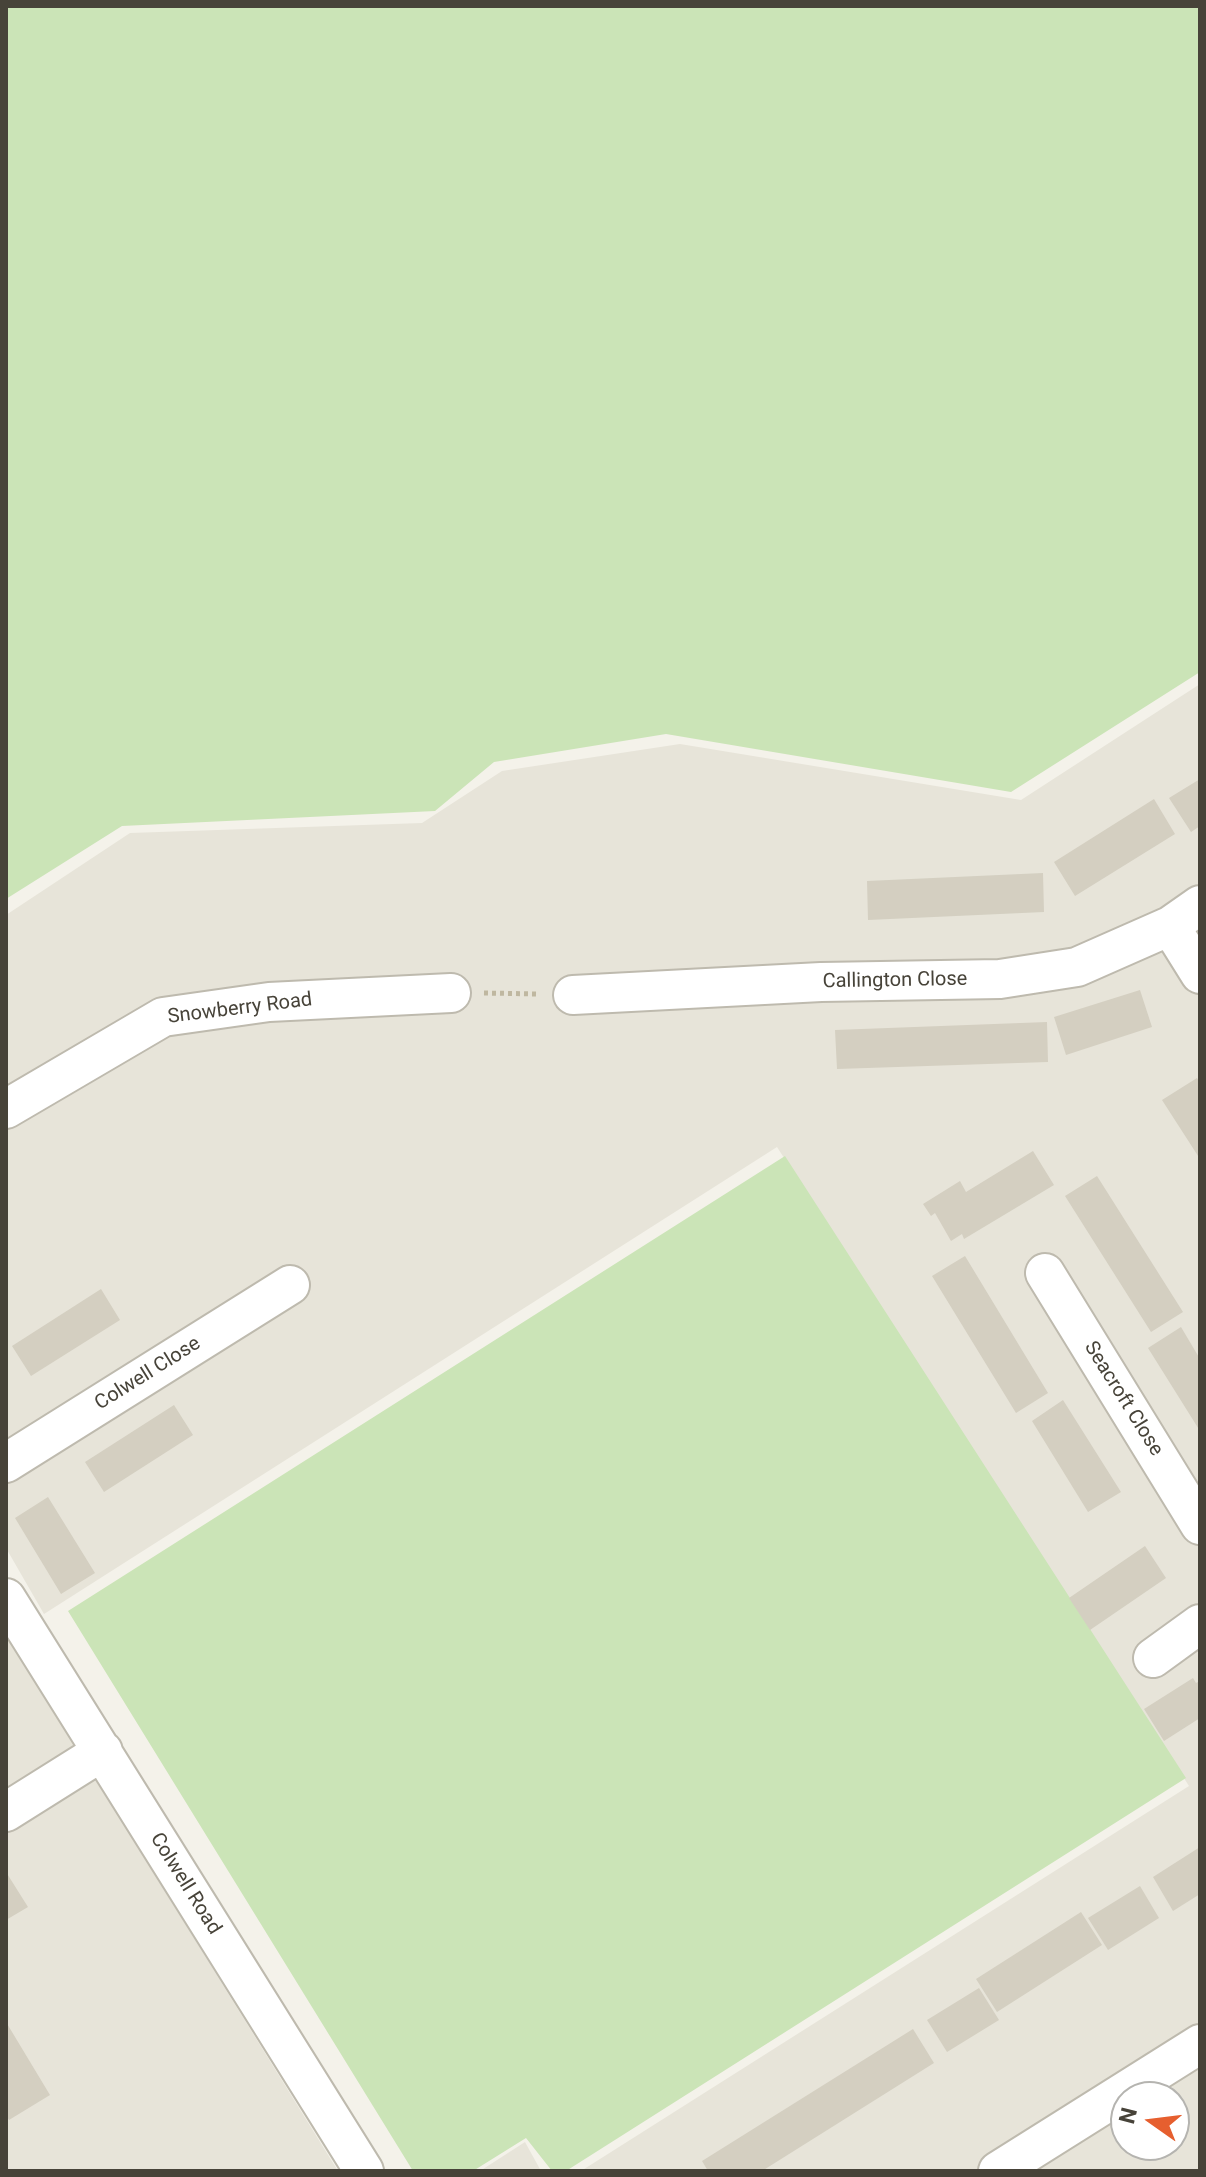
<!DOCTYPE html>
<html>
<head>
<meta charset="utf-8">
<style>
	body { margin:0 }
	#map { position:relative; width:1206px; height:2177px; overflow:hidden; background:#f4f2ea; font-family:Roboto,sans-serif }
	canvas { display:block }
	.frame { position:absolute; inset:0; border:8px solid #474339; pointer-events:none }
	.north { position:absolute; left:1110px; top:2081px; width:80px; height:80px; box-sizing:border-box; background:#fff; border:2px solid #b5b4b0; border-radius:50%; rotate:284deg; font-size:22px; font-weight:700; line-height:32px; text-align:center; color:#474339 }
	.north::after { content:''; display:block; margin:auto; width:28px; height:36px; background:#e65f2f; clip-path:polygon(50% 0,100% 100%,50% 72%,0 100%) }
</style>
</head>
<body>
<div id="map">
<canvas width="1206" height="2177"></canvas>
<div class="frame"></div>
<div class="north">N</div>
</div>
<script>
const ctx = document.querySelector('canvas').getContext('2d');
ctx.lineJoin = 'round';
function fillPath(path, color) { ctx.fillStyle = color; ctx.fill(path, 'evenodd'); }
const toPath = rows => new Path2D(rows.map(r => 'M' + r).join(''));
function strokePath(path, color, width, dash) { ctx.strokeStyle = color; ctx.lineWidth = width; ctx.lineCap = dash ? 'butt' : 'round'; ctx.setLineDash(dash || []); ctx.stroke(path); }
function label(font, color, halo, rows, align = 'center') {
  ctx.font = font + ' Roboto,sans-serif'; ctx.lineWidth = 8; ctx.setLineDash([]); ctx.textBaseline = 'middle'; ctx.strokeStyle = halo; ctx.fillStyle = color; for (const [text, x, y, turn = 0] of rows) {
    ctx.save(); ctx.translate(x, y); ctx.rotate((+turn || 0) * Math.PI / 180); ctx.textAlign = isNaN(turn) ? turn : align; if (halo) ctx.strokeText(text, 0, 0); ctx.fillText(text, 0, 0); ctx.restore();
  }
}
const residential = toPath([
	[1200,684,1200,2171,581,2171,1189,1786,777,1147,44,1614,6,1548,6,915,130,833,422,823,502,771,680,744,1021,800],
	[1126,2097,1174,2097,1174,2145,1126,2145],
	[6,1634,338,2171,6,2171],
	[525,2142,541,2171,480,2171]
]);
const green = toPath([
	[6,6,1200,6,1200,672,1011,792,666,734,494,762,435,811,122,826,6,899],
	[785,1156,1186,1778,566,2171,552,2171,526,2138,473,2171,413,2171,68,1611]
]);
const building = toPath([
	[1200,779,1200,826,1191,832,1169,798],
	[1154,799,1175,834,1075,896,1054,862],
	[1043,873,1044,912,868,920,867,881],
	[1140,990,1152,1027,1066,1055,1054,1017],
	[1047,1022,1048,1062,837,1069,835,1030],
	[1197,1078,1200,1083,1200,1159,1162,1100],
	[1033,1151,1054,1185,964,1239,962,1234,951,1241,935,1213,931,1216,923,1204,960,1181,966,1192],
	[1097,1176,1183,1312,1151,1332,1065,1196],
	[965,1256,1048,1393,1016,1413,932,1276],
	[101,1289,120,1320,31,1376,12,1346],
	[1181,1327,1200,1359,1200,1431,1148,1348],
	[1063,1400,1121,1492,1088,1512,1032,1421],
	[174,1405,193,1435,104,1492,85,1462],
	[48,1497,95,1573,61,1594,15,1518],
	[1145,1546,1166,1578,1090,1630,1069,1598],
	[1193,1678,1196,1683,1200,1681,1200,1718,1164,1741,1144,1709],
	[1200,1847,1200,1894,1173,1911,1153,1877],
	[6,1872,28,1907,6,1920],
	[1140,1886,1159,1918,1108,1950,1088,1918],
	[1081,1912,1102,1945,997,2012,976,1979],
	[979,1988,999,2020,947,2052,927,2020],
	[6,2022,50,2095,9,2120,6,2115],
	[913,2029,934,2063,762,2171,708,2171,702,2161]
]);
const path = toPath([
	[484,993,538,994]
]);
const minor = toPath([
	[1170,926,1200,974],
	[573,995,821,982,1000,979,1077,967,1170,926,1200,905],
	[6,1109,163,1017,269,1002,451,993],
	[1045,1273,1200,1525],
	[6,1463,290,1285],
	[6,1598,364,2171],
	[1153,1658,1200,1624],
	[6,1812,103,1751],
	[998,2171,1200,2044]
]);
const streetNames = [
	["Callington Close",895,981,-1],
	["Snowberry Road",240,1009,-7],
	["Colwell Close",148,1374,-32],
	["Seacroft Close",1123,1399,58],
	["Colwell Road",185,1884,58]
];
fillPath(residential, '#e7e4d9');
fillPath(green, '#cbe4b7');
fillPath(building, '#d4cfc1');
strokePath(minor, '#bebaae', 42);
strokePath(path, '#bfb7a0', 5, [4, 4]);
strokePath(minor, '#fff', 38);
label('20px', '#474339', '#fff', streetNames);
</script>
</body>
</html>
